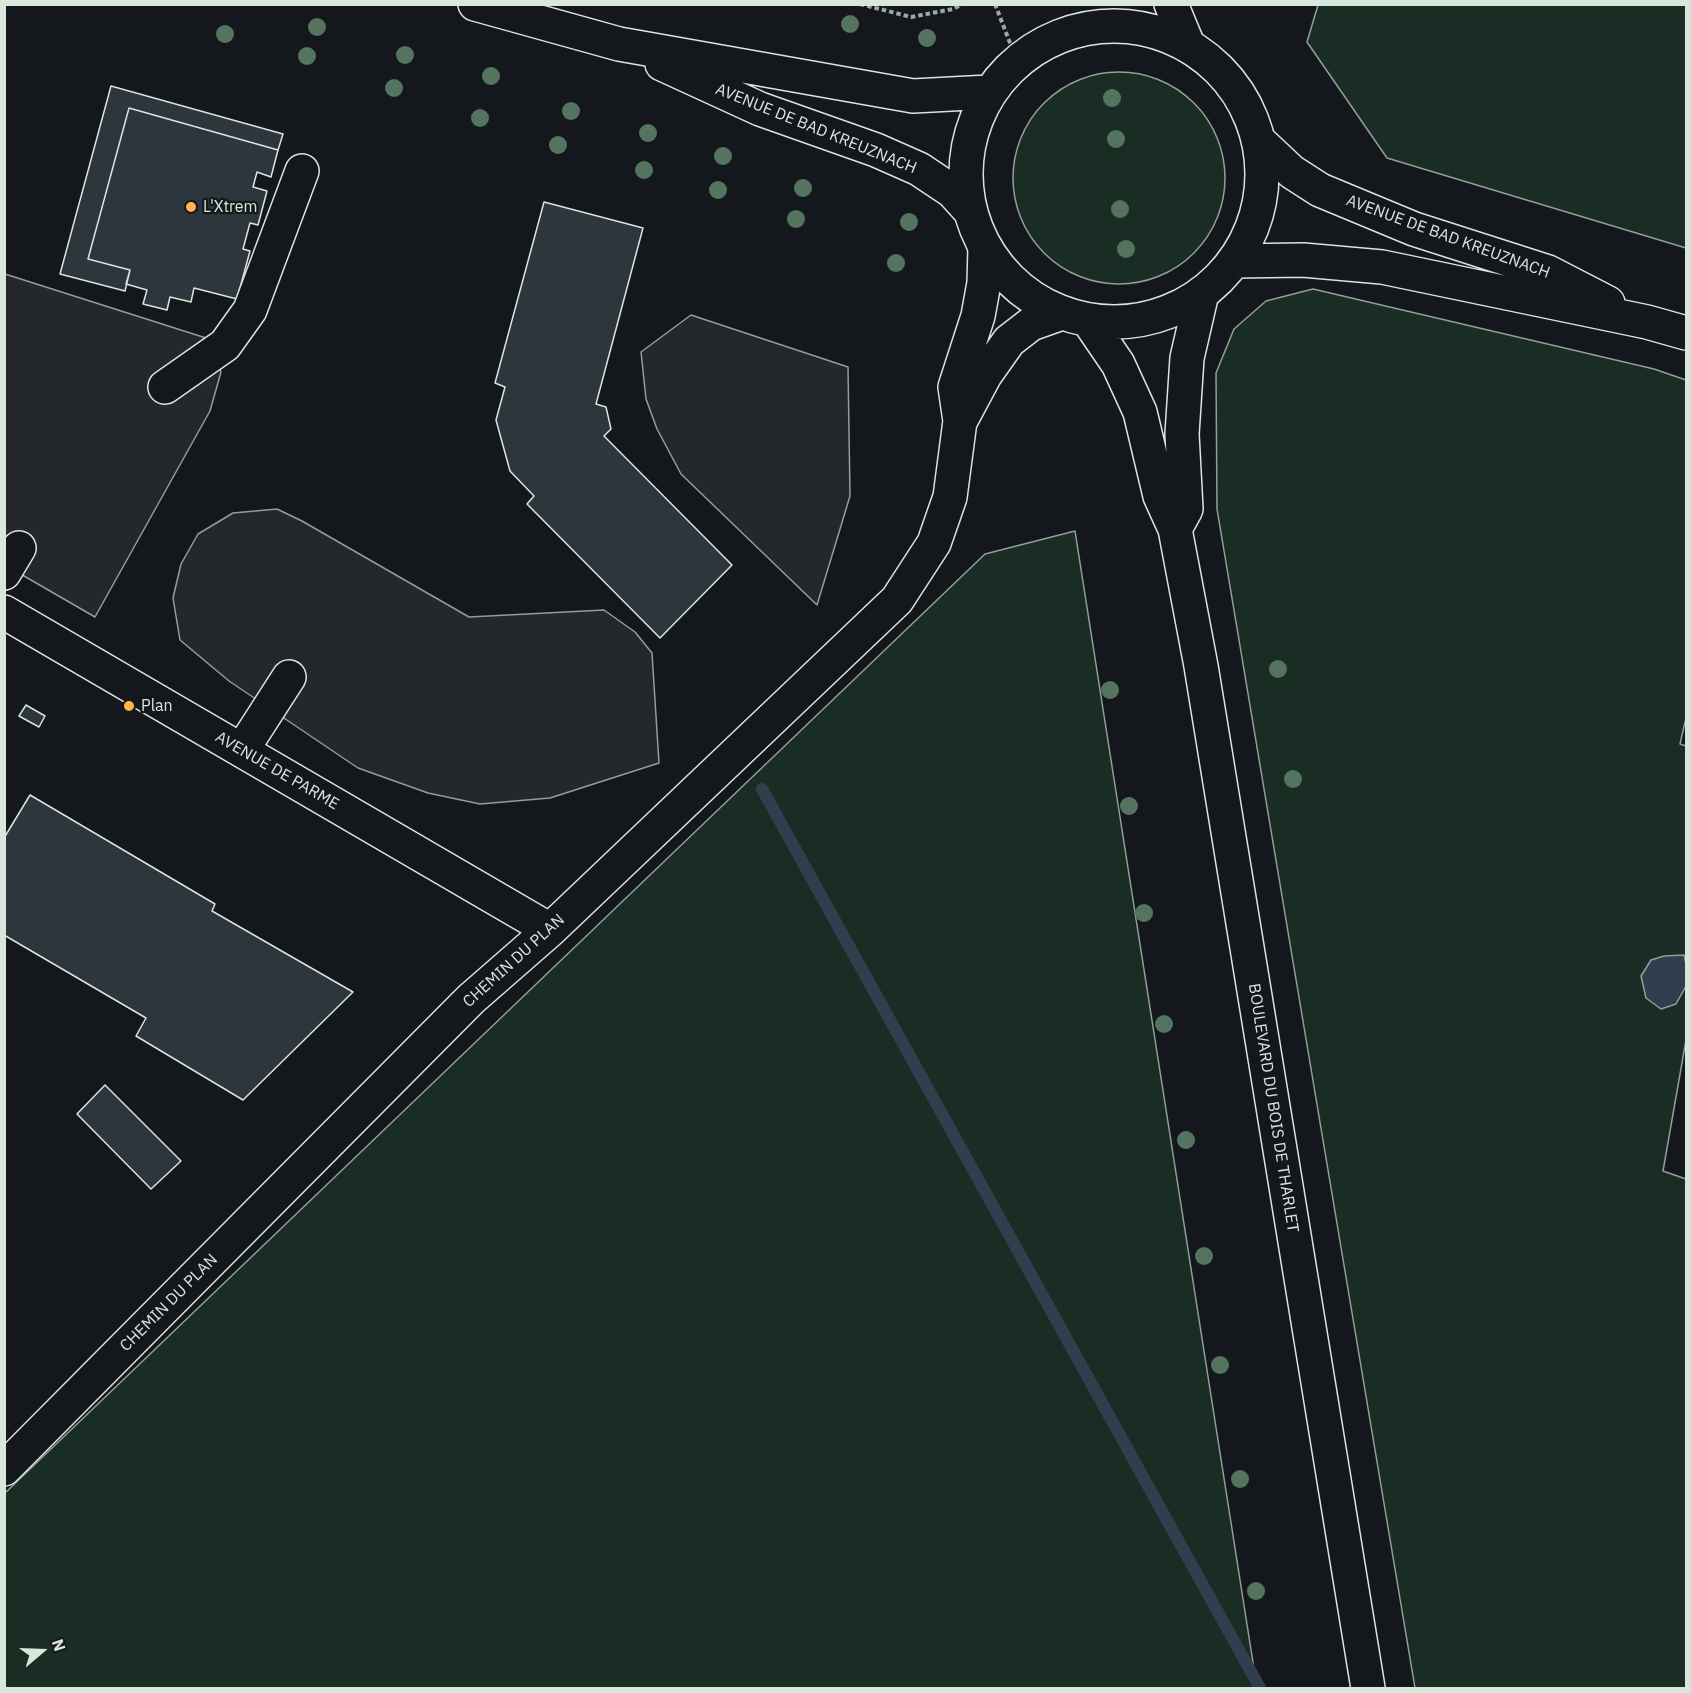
<!DOCTYPE html>
<html>
<head>
<meta charset="utf-8">
<style>
	body { margin:0 }
	#map { position:relative; width:1691px; height:1693px; overflow:hidden; background:#14181c; font-family:"IBM Plex Sans",sans-serif }
	canvas { display:block }
	.frame { position:absolute; inset:0; border:6px solid #d8e6dc; pointer-events:none }
	.north { position:absolute; left:12px; top:1621px; width:60px; height:60px; -webkit-text-stroke:4px #14181c; paint-order:stroke; rotate:71deg; font-size:16px; font-weight:700; line-height:24px; text-align:center; color:#d8e6dc }
	.north::after { content:''; display:block; margin:auto; width:21px; height:27px; background:#d8e6dc; clip-path:polygon(50% 0,100% 100%,50% 72%,0 100%) }
</style>
</head>
<body>
<div id="map">
<canvas width="1691" height="1693"></canvas>
<div class="frame"></div>
<div class="north">N</div>
</div>
<script>
const ctx = document.querySelector('canvas').getContext('2d');
ctx.lineJoin = 'round';
function fillPath(path, color) { ctx.fillStyle = color; ctx.fill(path, 'evenodd'); }
const toPath = rows => new Path2D(rows.map(r => 'M' + r).join(''));
function strokePath(path, color, width, dash) { ctx.strokeStyle = color; ctx.lineWidth = width; ctx.lineCap = dash ? 'butt' : 'round'; ctx.setLineDash(dash || []); ctx.stroke(path); }
function label(font, color, halo, rows, align = 'center') {
  ctx.font = font + ' "IBM Plex Sans",sans-serif'; ctx.lineWidth = 4.5; ctx.setLineDash([]); ctx.textBaseline = 'middle'; ctx.strokeStyle = halo; ctx.fillStyle = color; for (const [text, x, y, turn = 0] of rows) {
    ctx.save(); ctx.translate(x, y); ctx.rotate((+turn || 0) * Math.PI / 180); ctx.textAlign = isNaN(turn) ? turn : align; if (halo) ctx.strokeText(text, 0, 0); ctx.fillText(text, 0, 0); ctx.restore();
  }
}
const green = toPath([
	[1318,5,1686,5,1686,248,1387,158,1307,42,1318,5],
	'1013 178a106 106 0 1 1 212 0a106 106 0 1 1-212 0Z',
	[1313,289,1654,369,1686,380,1686,718,1680,744,1686,746,1686,1040,1663,1171,1686,1179,1686,1688,1415,1688,1217,509,1216,373,1234,329,1266,301,1313,289],
	[1075,531,1257,1688,5,1688,5,1493,985,554,1075,531]
]);
const parking = toPath([
	[5,274,206,338,221,372,210,411,95,617,5,565,5,274],
	[691,315,848,367,850,496,817,605,681,474,657,429,646,399,641,352,691,315],
	[277,509,302,521,469,617,604,610,635,632,652,653,659,763,550,798,480,804,428,793,358,768,229,681,180,640,173,598,181,564,198,534,233,513,277,509]
]);
const water = toPath([
	[1684,955,1686,964,1686,986,1676,1004,1661,1009,1646,998,1641,976,1651,960,1664,956,1684,955]
]);
const stream = toPath([
	[762,789,1260,1688]
]);
const building = toPath([
	[111,86,283,134,278,150,129,108,88,259,130,270,125,291,60,274,111,86],
	[129,108,278,150,271,177,257,172,253,187,267,191,258,225,250,223,243,249,250,251,237,299,194,288,191,302,170,297,167,310,143,304,147,290,126,284,130,270,88,259,129,108],
	[544,202,643,228,596,404,606,407,611,429,604,436,732,565,660,638,527,504,534,496,510,471,496,420,505,387,495,383,544,202],
	[26,705,45,716,39,727,19,716,26,705],
	[30,795,215,904,212,911,353,992,243,1100,136,1036,146,1018,4,935,4,838,30,795],
	[105,1085,181,1161,151,1189,77,1114,105,1085]
]);
const path = toPath([
	[860,4,911,17,953,9,963,4],
	[995,4,1017,61]
]);
const minor = toPath([
	[165,387,225,345,250,310,302,171],
	[961,420,985,375,1009,341,1031,324,1062,313],
	[4,573,19,548],
	[4,612,550,930],
	[242,750,289,677],
	[4,1469,471,999,550,930,897,600,934,543,950,497,960,421,955,387,978,316,984,283,985,247]
]);
const major = toPath([
	[475,4,619,44,913,96,989,92],
	[1171,4,1188,45],
	'966 174a148 148 0 1 1 296 0a148 148 0 1 1-296 0Z',
	[662,64,760,109,876,150,919,169,952,191,971,212],
	[1258,140,1292,172,1320,190,1414,229,1548,272,1608,303],
	[1234,261,1303,260,1382,267,1647,322,1686,333],
	[1088,320,1118,364,1140,412,1160,496,1175,529,1201,666,1368,1688],
	[1175,529,1186,509,1182,434,1187,358,1202,293]
]);
const trees = [
	[850,24],
	[317,27],
	[225,34],
	[927,38],
	[405,55],
	[307,56],
	[491,76],
	[394,88],
	[1112,98],
	[571,111],
	[480,118],
	[648,133],
	[1116,139],
	[558,145],
	[723,156],
	[644,170],
	[803,188],
	[718,190],
	[1120,209],
	[796,219],
	[909,222],
	[1126,249],
	[896,263],
	[1278,669],
	[1110,690],
	[1293,779],
	[1129,806],
	[1144,913],
	[1164,1024],
	[1186,1140],
	[1204,1256],
	[1220,1365],
	[1240,1479],
	[1256,1591]
];
const markers = [
	[191,207,6,"#ffb74d"],
	[129,706,6,"#ffb74d"]
];
const streetNames = [
	["AVENUE DE BAD KREUZNACH",816,129,22],
	["AVENUE DE BAD KREUZNACH",1448,237,20],
	["AVENUE DE PARME",277,771,30],
	["CHEMIN DU PLAN",514,961,-42],
	["BOULEVARD DU BOIS DE THARLET",1273,1108,81],
	["CHEMIN DU PLAN",169,1303,-45]
];
const poiNames = [
	["L'Xtrem",203,207],
	["Plan",141,706]
];
fillPath(green, '#1a2d24');
strokePath(green, '#939e99', 1.5);
fillPath(parking, '#24282b');
strokePath(parking, '#939e99', 1.5);
fillPath(water, '#2f3f4d');
strokePath(water, '#939e99', 1.5);
strokePath(stream, '#2f3f4d', 12);
fillPath(building, '#2c363c');
strokePath(building, '#d8e6dc', 1.5);
strokePath(minor, '#d8e6dc', 36);
strokePath(major, '#d8e6dc', 36);
strokePath(path, '#9da8a2', 4, [4.5, 3]);
strokePath(minor, '#14181c', 33);
strokePath(major, '#14181c', 33);
ctx.fillStyle = '#55745f';
for (const [x, y] of trees) { ctx.beginPath(); ctx.arc(x, y, 9, 0, 2 * Math.PI); ctx.fill(); }
for (const [x, y, r, color] of markers) { const dot = new Path2D(); dot.arc(x, y, r, 0, 2 * Math.PI); ctx.fillStyle = color; ctx.fill(dot); strokePath(dot, '#14181c', 2); }
label('16px', '#d8e6dc', '#14181c', streetNames);
label('16px', '#d8e6dc', '#14181c', poiNames, 'left');
</script>
</body>
</html>
